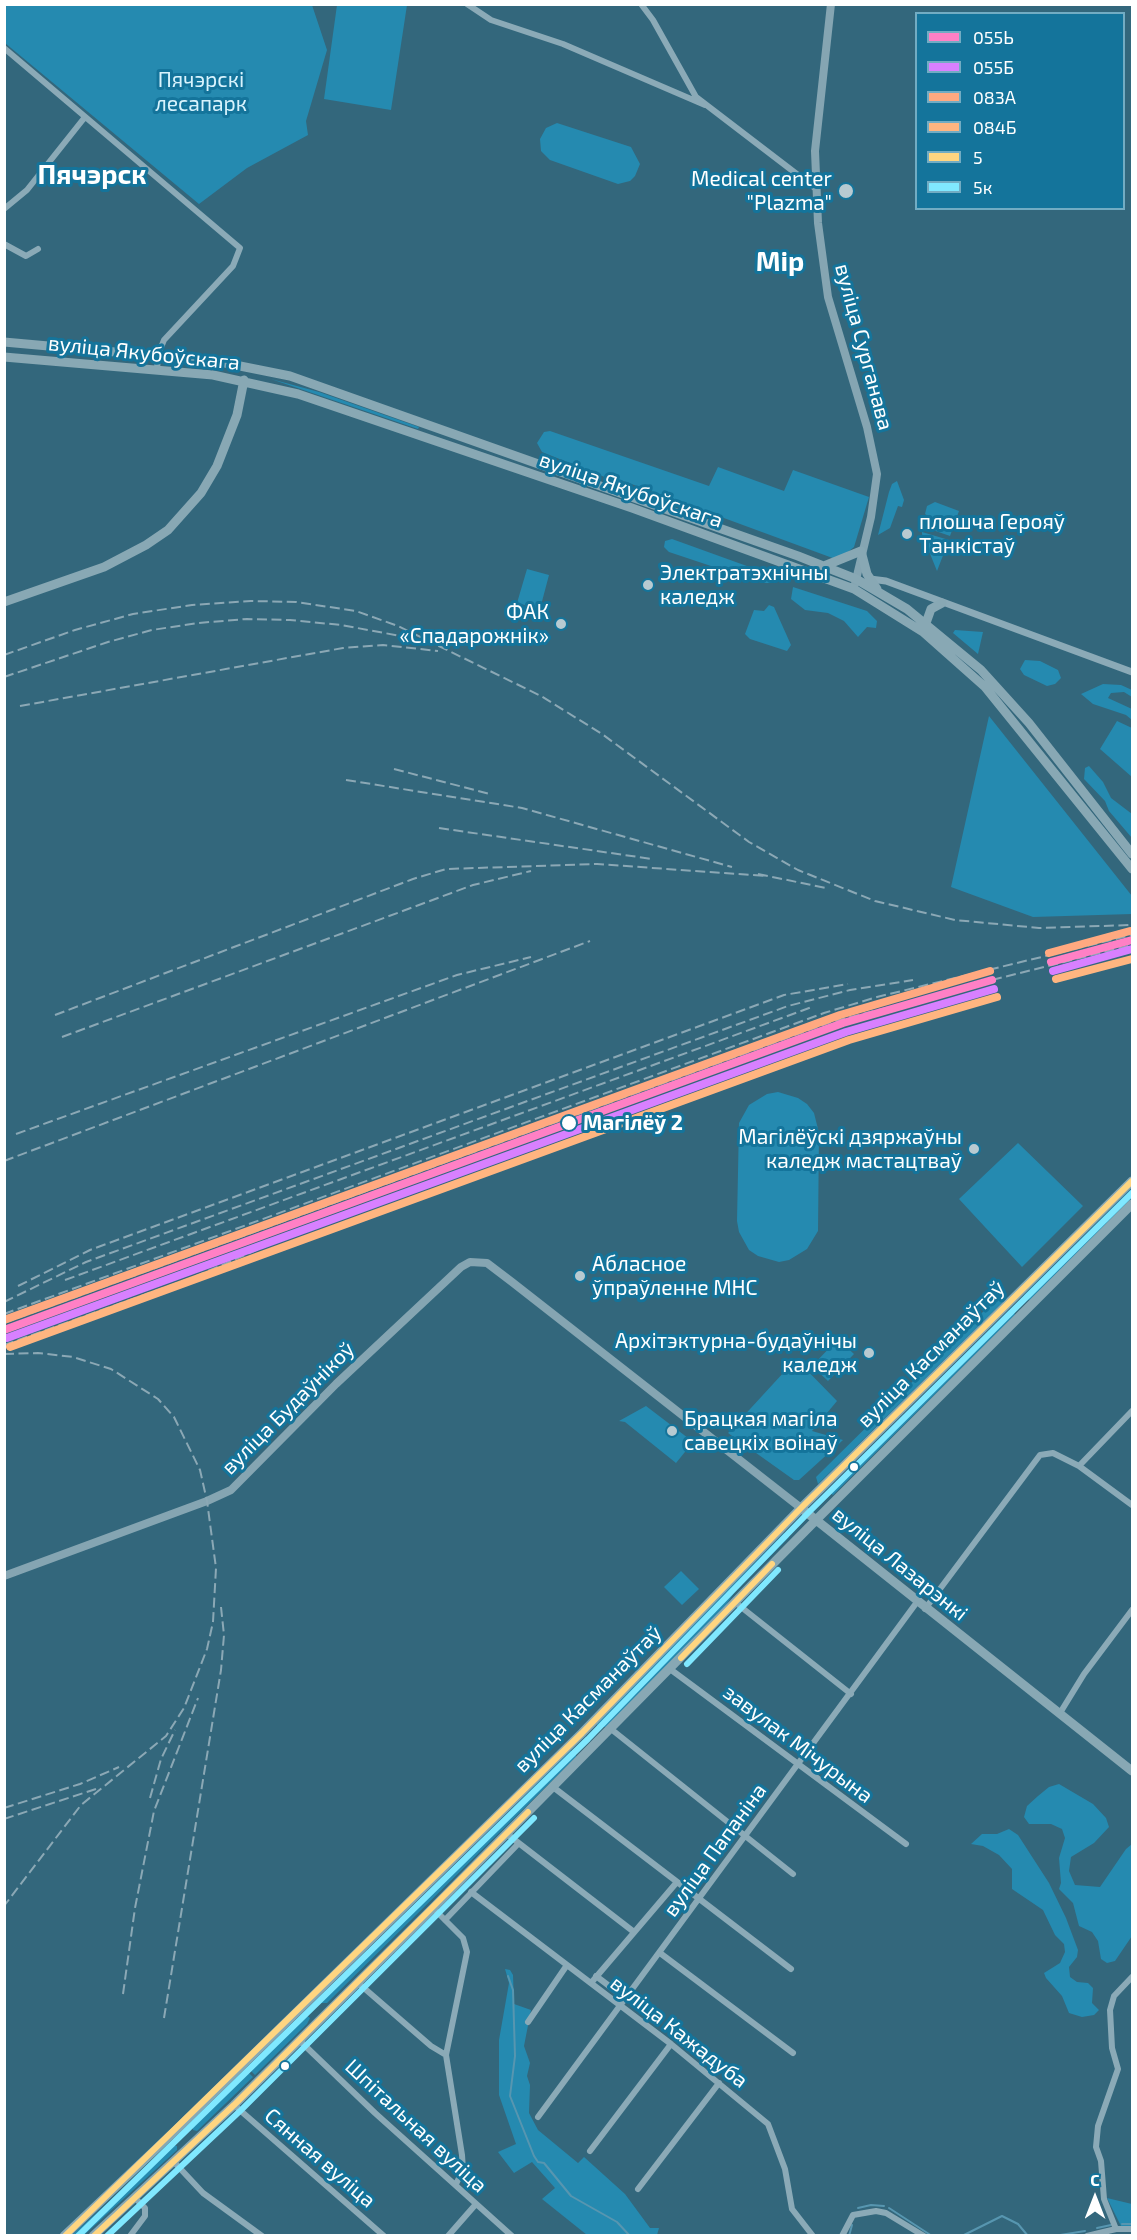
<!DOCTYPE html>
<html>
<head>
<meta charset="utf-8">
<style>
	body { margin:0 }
	#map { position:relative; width:1137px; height:2240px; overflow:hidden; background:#33677c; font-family:"Exo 2",sans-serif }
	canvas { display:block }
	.frame { position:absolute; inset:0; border:6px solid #fff; pointer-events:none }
	.legend { position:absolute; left:915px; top:12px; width:210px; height:198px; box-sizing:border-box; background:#14749b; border:2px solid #72acc3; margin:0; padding:8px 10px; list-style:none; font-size:18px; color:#fff }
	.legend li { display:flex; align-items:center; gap:12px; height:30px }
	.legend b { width:30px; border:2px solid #72acc3 }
	.north { position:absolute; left:1065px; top:2168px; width:60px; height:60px; -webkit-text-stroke:4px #14749b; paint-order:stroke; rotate:0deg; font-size:16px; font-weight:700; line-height:24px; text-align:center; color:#fff }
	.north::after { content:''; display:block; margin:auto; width:21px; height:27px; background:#fff; clip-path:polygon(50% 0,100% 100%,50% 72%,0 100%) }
</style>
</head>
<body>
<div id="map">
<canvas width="1137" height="2240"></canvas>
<div class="frame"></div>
<ul class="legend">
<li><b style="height:8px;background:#ff80c5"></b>055Ь</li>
<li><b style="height:8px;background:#d880ff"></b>055Б</li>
<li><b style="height:8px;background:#ffa980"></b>083А</li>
<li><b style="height:8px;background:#ffb580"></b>084Б</li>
<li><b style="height:8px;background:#ffd580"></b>5</li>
<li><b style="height:8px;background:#80e8ff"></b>5к</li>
</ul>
<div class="north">С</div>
</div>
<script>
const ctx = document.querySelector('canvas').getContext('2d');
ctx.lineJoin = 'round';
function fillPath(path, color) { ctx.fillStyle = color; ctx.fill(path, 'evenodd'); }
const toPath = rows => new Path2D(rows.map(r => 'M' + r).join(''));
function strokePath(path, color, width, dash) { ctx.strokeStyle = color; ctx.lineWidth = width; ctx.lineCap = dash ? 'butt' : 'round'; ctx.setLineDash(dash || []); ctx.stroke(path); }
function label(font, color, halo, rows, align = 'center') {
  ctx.font = font + ' "Exo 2",sans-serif'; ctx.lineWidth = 6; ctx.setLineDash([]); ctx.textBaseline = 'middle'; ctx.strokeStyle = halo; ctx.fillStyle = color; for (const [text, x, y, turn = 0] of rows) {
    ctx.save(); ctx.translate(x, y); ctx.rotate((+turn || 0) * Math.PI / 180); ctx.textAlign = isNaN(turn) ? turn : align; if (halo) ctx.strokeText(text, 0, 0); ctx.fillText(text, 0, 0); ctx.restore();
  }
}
const green = toPath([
	[4,5,312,5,327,50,306,121,308,135,247,168,199,204,5,43],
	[337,5,407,5,391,110,324,99],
	[557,123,631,147,640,164,635,176,630,181,618,184,550,160,541,151,540,139,546,128],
	[271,379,319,392,419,427,418,429],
	[550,431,709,486,718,467,784,491,793,470,869,497,854,547,838,560,626,482,607,478,542,452,537,443,544,432],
	[897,481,904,500,902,507,898,506,890,528,878,535,889,492,892,484],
	[935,502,959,511,950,536,924,527,928,516,925,514,927,506],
	[922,532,949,540,937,571,922,534],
	[672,539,769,574,773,579,771,583,762,583,669,552,664,547,665,541],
	[527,569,549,575,540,609,517,603],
	[793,587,867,611,877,621,876,628,867,627,858,637,844,621,828,613,805,610,791,599],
	[769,605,774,607,791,645,787,651,750,639,745,634,754,610,764,611],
	[955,630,983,632,978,654,953,633],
	[1025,660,1040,661,1058,670,1061,678,1055,684,1047,686,1024,675,1020,669],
	[1103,684,1121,685,1132,690,1132,697,1124,692,1111,693,1108,698,1132,709,1132,720,1126,715,1093,704,1081,694],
	[989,716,1132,896,1132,914,1033,917,951,887],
	[1117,721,1132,728,1132,777,1100,749],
	[1089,766,1103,782,1111,798,1132,814,1132,838,1109,811,1105,801,1084,779,1085,768],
	[778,1092,798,1098,807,1104,814,1113,819,1133,818,1231,807,1249,789,1260,779,1262,758,1256,749,1250,739,1232,737,1221,739,1123,749,1105,767,1094],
	[1018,1143,1083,1206,1022,1267,959,1199],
	[1132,1188,1132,1198,1030,1300,1025,1299,1024,1295],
	[1000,1295,1005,1296,1005,1300,818,1484,816,1477],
	[1009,1310,1013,1310,1015,1315,833,1495,829,1492],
	[838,1339,854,1354,828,1381,812,1366],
	[796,1359,837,1401,812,1431,843,1440,799,1480,794,1480,728,1433],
	[646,1406,688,1438,689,1447,676,1463,625,1422,619,1421],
	[784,1533,789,1537,734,1593,726,1605,606,1727,597,1726,597,1721],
	[681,1571,699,1589,682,1605,664,1587],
	[570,1751,576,1751,576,1757,327,2003,321,2003,321,1997],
	[1059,1784,1093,1804,1106,1818,1109,1827,1094,1843,1071,1857,1069,1871,1075,1885,1100,1887,1126,1849,1132,1844,1132,1936,1115,1961,1107,1963,1101,1959,1098,1941,1092,1932,1079,1926,1073,1903,1059,1889,1061,1883,1059,1858,1065,1838,1062,1829,1051,1824,1029,1824,1024,1817,1027,1806,1038,1796,1049,1787],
	[1009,1829,1018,1835,1049,1883,1066,1918,1078,1950,1077,1957,1069,1967,1070,1977,1077,1982,1088,1983,1093,1988,1092,2003,1099,2010,1094,2015,1082,2017,1069,2013,1062,1996,1046,1978,1044,1973,1060,1963,1065,1952,1064,1944,1055,1935,1043,1910,1012,1889,1012,1869,999,1855,983,1846,971,1844,982,1834,997,1834],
	[505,1969,510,1970,513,1975,514,2004,531,2010,524,2046,530,2063,527,2076,530,2085,529,2113,538,2130,578,2163,584,2157,625,2194,650,2228,659,2228,657,2235,587,2235,542,2199,555,2188,532,2162,514,2173,498,2152,516,2144,499,2095,499,2040,509,1983],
	[306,2015,310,2018,307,2024,255,2075,249,2069],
	[247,2071,253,2077,197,2131,193,2130,192,2126],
	[172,2145,177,2146,177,2150,95,2225,84,2235,72,2235],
	[1107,2198,1132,2204,1132,2226,1121,2226]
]);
const stream = toPath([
	[508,1976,513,1990,515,2056,510,2096,534,2156,538,2162,544,2163,571,2196,617,2222,630,2236],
	[858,2208,871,2205,884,2206],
	[889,2208,932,2236],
	[1122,2224,1132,2224],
	[1097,2228,1111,2225],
	[849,2236,852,2225],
	[962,2236,1002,2216,1018,2224,1028,2236],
	[1054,2236,1085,2231]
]);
const minor = toPath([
	[467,4,491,20,563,44,705,105],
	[641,4,653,20,696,97,815,188],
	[4,48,240,248,233,266,164,340,158,355,157,370],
	[4,209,27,190,85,117],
	[4,244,26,256,38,249],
	[1079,1466,1132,1411],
	[736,1603,851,1694],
	[925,1609,1040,1455,1053,1453,1079,1466,1132,1505],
	[670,1669,906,1844],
	[1060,1713,1084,1674,1132,1610],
	[611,1729,793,1874],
	[553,1787,791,1969],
	[507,1834,634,1932],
	[471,1892,671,2044,768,2124,785,2169,792,2209,813,2236],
	[433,1908,463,1938,467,1952,446,2055,462,2155,463,2170,456,2184],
	[445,1920,518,1844],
	[660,1953,793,2053],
	[596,1976,625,1998],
	[357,1982,431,2046,446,2055],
	[591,1983,677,1882],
	[528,2022,567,1965],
	[299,2040,375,2113,512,2236],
	[234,2105,384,2236],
	[538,2117,917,1602],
	[590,2151,671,2044],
	[174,2162,203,2193,262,2236],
	[638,2189,719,2083],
	[1116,2229,1104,2199,1101,2161,1096,2147,1098,2126,1118,2069,1112,2048,1110,2010,1114,1996,1132,1977],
	[130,2236,145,2216,145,2208,135,2198],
	[448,2236,476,2204],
	[842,2236,853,2215,876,2211,886,2213,924,2236],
	[1087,2236,1116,2229,1132,2229]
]);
const tertiary = toPath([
	[870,579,886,581,1132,672]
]);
const secondary = toPath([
	[831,4,815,151,818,223,828,297,867,427,877,474,871,517,855,584],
	[4,1576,207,1501,231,1490,336,1384,461,1267,470,1262,487,1263,512,1282,801,1508]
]);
const primary = toPath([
	[4,342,215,361,290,376,798,556,856,579,907,609,981,670,1029,723,1132,854],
	[4,357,213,375,298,394,632,508,854,589,923,632,985,687,1132,869],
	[824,566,861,551,867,574,877,589],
	[4,602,104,567,146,545,168,530,201,493,217,466,237,415,244,380],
	[926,623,931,609,942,603],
	[801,1508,1132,1771],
	[64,2236,176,2130,582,1733,801,1508,1132,1181],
	[93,2236,234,2105,433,1908,816,1520,1132,1204]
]);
const rail = toPath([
	[4,655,75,630,133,614,192,605,251,601,296,602,356,611,398,626,541,696,602,734,749,842,798,870,875,901,955,920,1039,928,1132,925],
	[4,677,108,642,152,630,198,623,247,619,290,620,341,625,406,637],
	[20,706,343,648,383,645,438,651],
	[394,769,490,794],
	[346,780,522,808,732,867],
	[439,828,652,859],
	[758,874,826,888],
	[992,980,1132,945],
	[55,1015,413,879,446,869,597,864,766,876],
	[62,1037,473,885,531,871],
	[16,1134,457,975,531,957],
	[4,1161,590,941],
	[65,1280,812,1007],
	[18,1286,90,1250,784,995,848,984],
	[4,1302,86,1262,788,1006,850,990,913,980],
	[4,1314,824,1013,877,997,1132,935],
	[4,1323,831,1022,961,989],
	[4,1345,194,1277,266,1246],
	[4,1354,38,1353,73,1357,111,1369,158,1399,174,1417,200,1470,207,1501,216,1568,213,1622,207,1649,184,1708,166,1736,81,1805,4,1906],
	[150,1798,161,1759,175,1730],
	[4,1808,80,1784,119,1767],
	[4,1819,96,1789],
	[123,1994,135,1908,154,1811,198,1698],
	[164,2018,221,1670,224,1635,221,1607]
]);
const bus1 = toPath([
	[681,1658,772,1564],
	[65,2236,582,1733,801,1508,1132,1181],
	[94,2236,234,2105,528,1812]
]);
const bus2 = toPath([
	[687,1664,778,1570],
	[78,2236,588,1739,807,1514,1132,1193],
	[107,2236,240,2111,534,1818]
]);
const rail1 = toPath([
	[1051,962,1132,940],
	[4,1330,843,1023,992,980]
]);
const rail2 = toPath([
	[1053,971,1132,949],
	[7,1338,846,1032,994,989]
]);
const rail3 = toPath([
	[1049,953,1130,931],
	[4,1320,840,1015,990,971]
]);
const rail4 = toPath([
	[1056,979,1132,959],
	[10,1347,849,1040,997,997]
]);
const markers = [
	[846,191,8,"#b8cad1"],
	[907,534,6,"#b8cad1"],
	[648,585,6,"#b8cad1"],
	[561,624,6,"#b8cad1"],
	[569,1123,8,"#fff"],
	[974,1149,6,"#b8cad1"],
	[580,1276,6,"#b8cad1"],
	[869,1353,6,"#b8cad1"],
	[672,1431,6,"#b8cad1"],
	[854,1467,5,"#fff"],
	[285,2066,5,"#fff"]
];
const parkNames = [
	["Пячэрскі",201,80],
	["лесапарк",201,104]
];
const poiNames = [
	["Medical center",832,179],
	["\"Plazma\"",832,203],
	["плошча Герояў",919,522,"left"],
	["Танкістаў",919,546,"left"],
	["Электратэхнічны",660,573,"left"],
	["каледж",660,597,"left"],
	["ФАК",549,612],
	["«Спадарожнік»",549,636],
	["Магілёўскі дзяржаўны",962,1137],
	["каледж мастацтваў",962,1161],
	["Абласное",592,1264,"left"],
	["ўпраўленне МНС",592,1288,"left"],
	["Архітэктурна-будаўнічы",857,1341],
	["каледж",857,1365],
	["Брацкая магіла",684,1419,"left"],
	["савецкіх воінаў",684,1443,"left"]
];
const streetNames = [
	["вуліца Сурганава",864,347,75],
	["вуліца Якубоўскага",144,353,6],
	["вуліца Якубоўскага",631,490,19],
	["вуліца Касманаўтаў",931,1354,-45],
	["вуліца Будаўнікоў",288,1408,-45],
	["вуліца Лазарэнкі",900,1564,39],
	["вуліца Касманаўтаў",588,1699,-45],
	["завулак Мічурына",798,1744,37],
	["вуліца Папаніна",715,1850,-54],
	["вуліца Кажадуба",679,2032,38],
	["Шпітальная вуліца",416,2126,43],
	["Сянная вуліца",320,2158,41]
];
const stopNames = [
	["Магілёў 2",583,1123]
];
const districtNames = [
	["Пячэрск",92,175],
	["Мір",780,262]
];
fillPath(green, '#258ab0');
strokePath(stream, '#5796b0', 2);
strokePath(minor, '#8baab7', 6);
strokePath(tertiary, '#8baab7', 7);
strokePath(secondary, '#85a5b2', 8);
strokePath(primary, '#88a8b4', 9);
strokePath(rail, '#8ba8b5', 2, [10, 4.5]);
strokePath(bus1, '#ffd580', 6);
strokePath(bus2, '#80e8ff', 6);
strokePath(rail1, '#ff80c5', 8);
strokePath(rail2, '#d880ff', 8);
strokePath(rail3, '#ffa980', 8);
strokePath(rail4, '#ffb580', 8);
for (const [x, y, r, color] of markers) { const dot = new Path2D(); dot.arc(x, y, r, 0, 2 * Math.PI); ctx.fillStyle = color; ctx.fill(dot); strokePath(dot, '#14749b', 2); }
label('21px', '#d8f3fd', '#14749b', parkNames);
label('21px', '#fff', '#14749b', poiNames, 'right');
label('21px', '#fff', '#14749b', streetNames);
label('bold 21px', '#fff', '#14749b', stopNames, 'left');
label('bold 27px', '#fff', '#14749b', districtNames);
</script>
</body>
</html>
